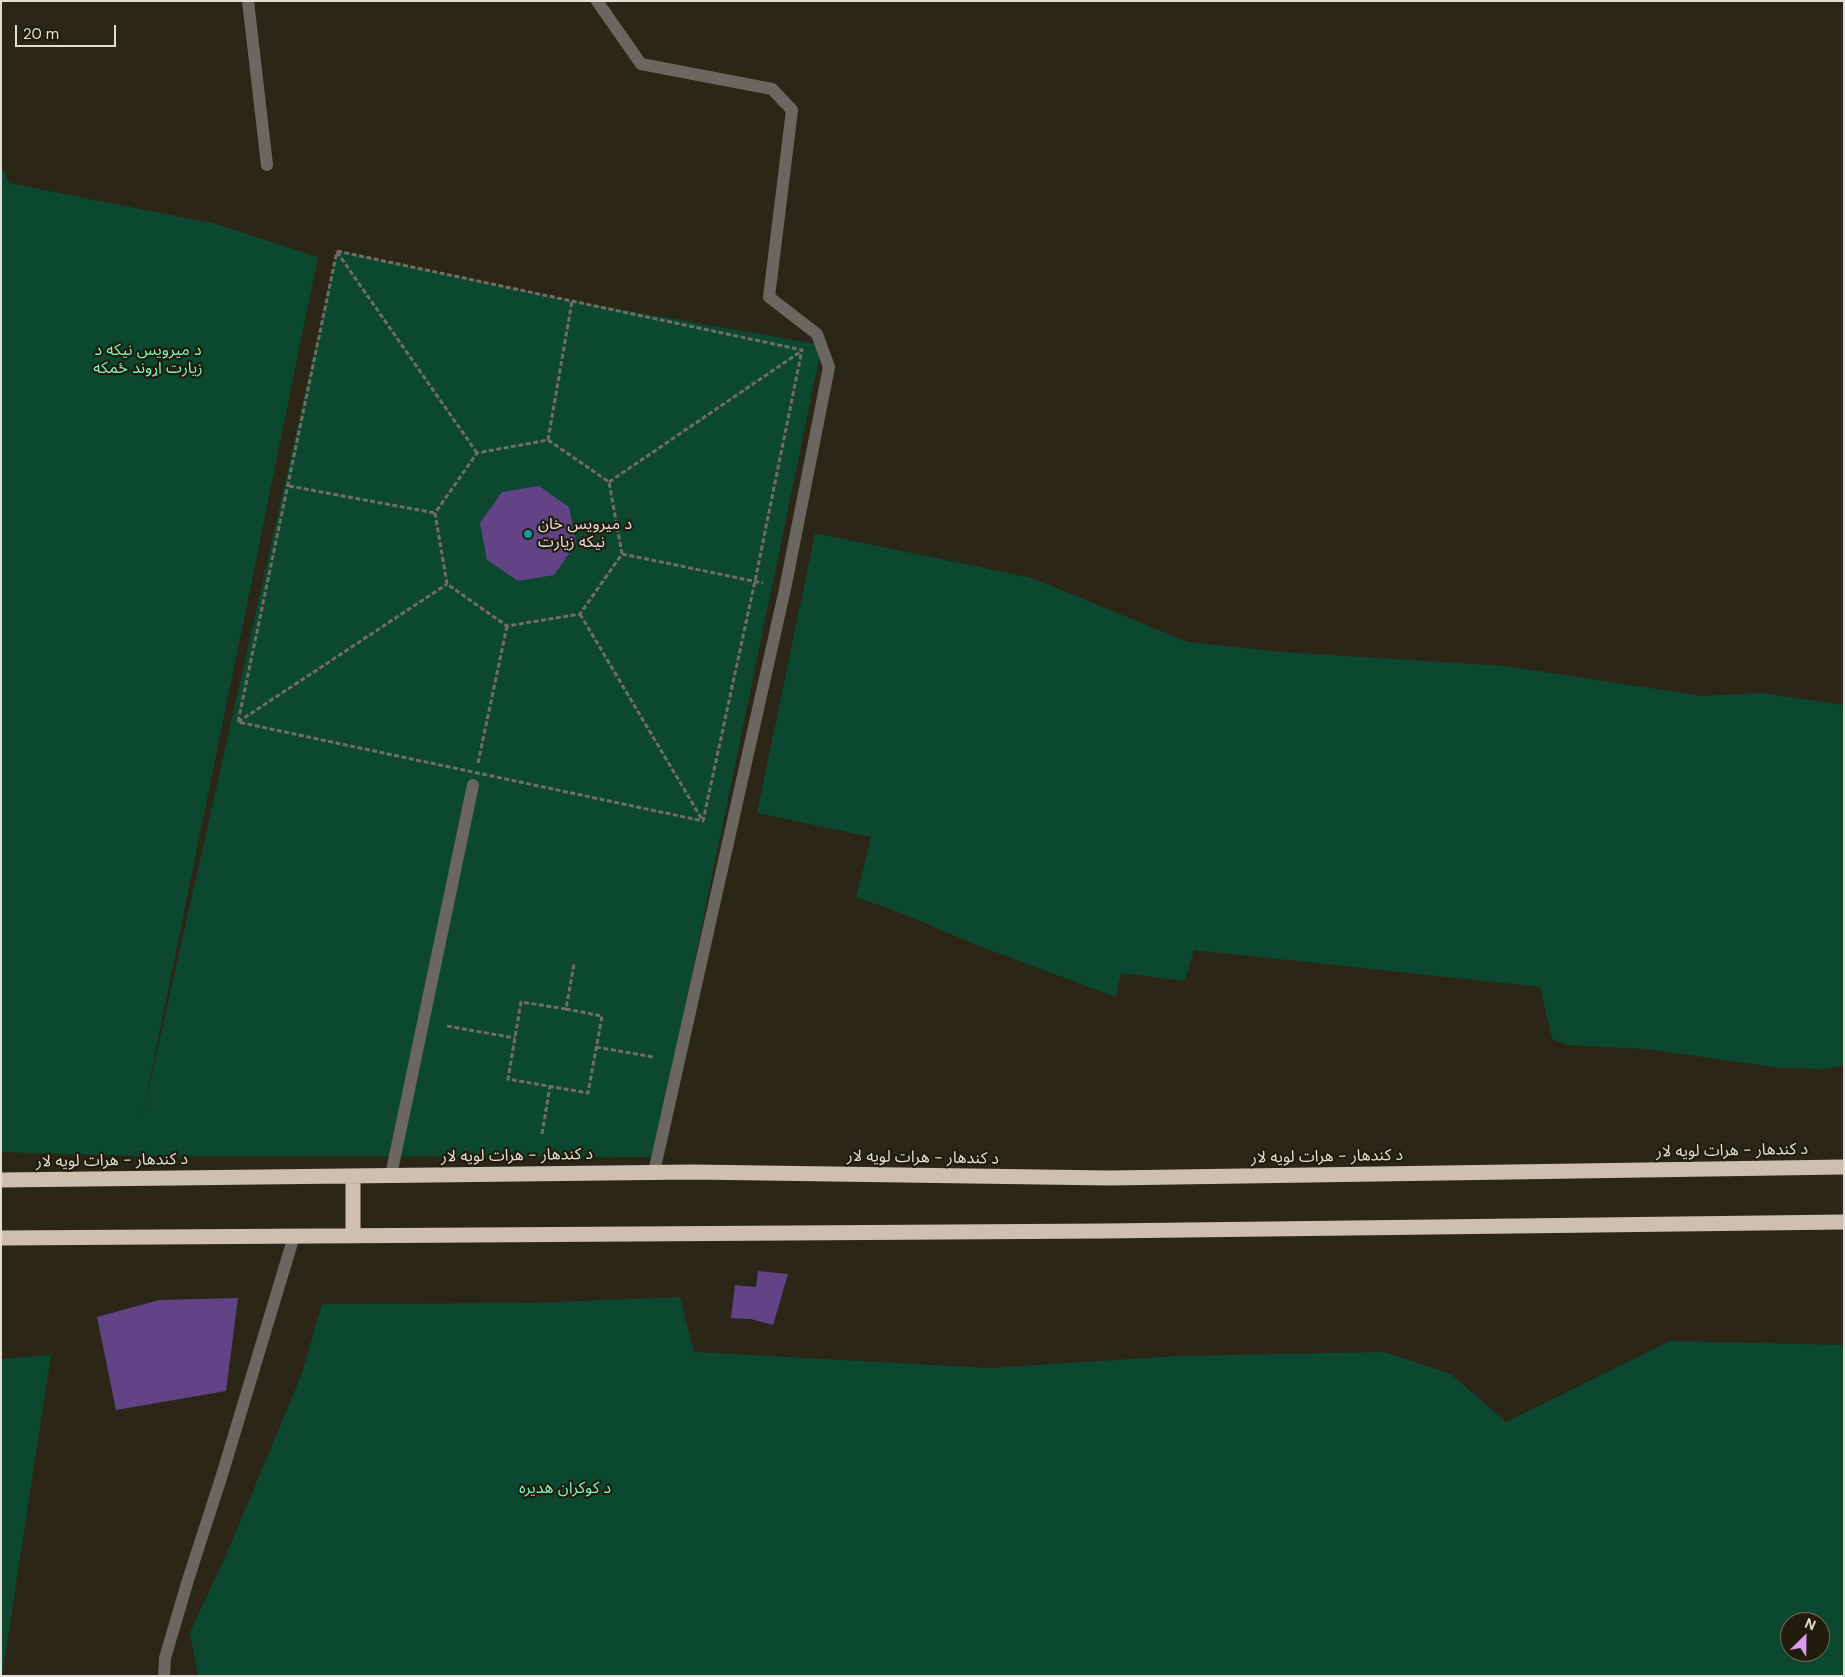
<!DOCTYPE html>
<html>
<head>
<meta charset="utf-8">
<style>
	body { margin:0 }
	#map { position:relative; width:1845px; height:1677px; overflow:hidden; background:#2b2617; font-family:"DM Sans",sans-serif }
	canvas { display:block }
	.frame { position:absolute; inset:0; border:2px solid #e2ded5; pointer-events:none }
	.north { position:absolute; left:1780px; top:1612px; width:50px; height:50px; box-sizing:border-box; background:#221c0d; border:1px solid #6f6a5d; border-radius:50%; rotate:23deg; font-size:14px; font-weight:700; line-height:20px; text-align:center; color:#e2ded5 }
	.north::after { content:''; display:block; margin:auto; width:18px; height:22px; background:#dc99f4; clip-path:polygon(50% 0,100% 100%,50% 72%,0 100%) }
	.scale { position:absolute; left:15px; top:25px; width:101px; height:22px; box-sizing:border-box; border:2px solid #e2ded5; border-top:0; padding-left:6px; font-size:15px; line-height:18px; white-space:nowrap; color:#e2ded5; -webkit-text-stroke:4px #221c0d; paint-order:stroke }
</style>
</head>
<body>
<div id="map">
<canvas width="1845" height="1677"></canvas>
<div class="frame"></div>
<div class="north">N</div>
<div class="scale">20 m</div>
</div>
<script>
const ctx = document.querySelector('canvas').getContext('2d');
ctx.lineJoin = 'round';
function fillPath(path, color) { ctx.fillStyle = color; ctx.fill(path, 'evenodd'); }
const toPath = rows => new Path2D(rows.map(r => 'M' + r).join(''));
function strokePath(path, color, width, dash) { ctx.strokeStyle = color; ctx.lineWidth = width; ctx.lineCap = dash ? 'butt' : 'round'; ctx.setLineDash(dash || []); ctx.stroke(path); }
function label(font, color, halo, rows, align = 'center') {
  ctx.font = font + ' "DM Sans","Noto Sans Arabic",sans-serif'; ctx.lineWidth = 4.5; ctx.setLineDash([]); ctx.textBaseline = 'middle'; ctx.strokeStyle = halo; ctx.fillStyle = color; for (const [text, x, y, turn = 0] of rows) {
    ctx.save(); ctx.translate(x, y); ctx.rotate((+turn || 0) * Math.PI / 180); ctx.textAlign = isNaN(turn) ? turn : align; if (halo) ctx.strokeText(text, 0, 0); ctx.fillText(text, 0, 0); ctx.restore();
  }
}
const green = toPath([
	[1,165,9,183,216,224,318,257,142,1118,337,251,572,301,822,345,654,1157,134,1156,1,1152],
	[815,533,1032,578,1188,642,1282,652,1505,666,1702,696,1761,693,1844,705,1844,1065,1824,1069,1782,1068,1645,1049,1568,1045,1552,1039,1540,987,1194,950,1185,981,1121,973,1116,997,979,946,901,913,856,897,871,837,757,813],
	[680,1297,694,1352,990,1368,1177,1356,1384,1352,1451,1374,1506,1422,1670,1341,1844,1345,1844,1676,198,1676,190,1632,226,1555,301,1376,322,1304,532,1303],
	[1790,1622,1820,1622,1820,1652,1790,1652],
	[51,1355,2,1676,1,1676,1,1359]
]);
const building = toPath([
	[539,486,569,507,576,544,554,575,518,581,487,560,480,523,502,492],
	[758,1271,788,1274,773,1325,751,1319,731,1318,735,1285,756,1287],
	[238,1298,226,1391,116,1410,97,1317,159,1300]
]);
const path = toPath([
	[337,251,802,350,755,581,703,821,238,722,337,251],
	[337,252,477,453],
	[548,440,609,482,622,554,580,614,507,626,447,584,435,513,477,453,548,440],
	[548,440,572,301],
	[609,482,800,352],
	[289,486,435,513],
	[622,554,763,583],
	[580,614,703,821],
	[238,722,447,584],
	[478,763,507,626],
	[566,1009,521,1002,508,1079,588,1093,602,1016,566,1009,574,964],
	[447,1026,515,1038],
	[596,1047,653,1057],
	[542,1134,550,1086]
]);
const lane = toPath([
	[391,1175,473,785]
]);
const street = toPath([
	[248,1,267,165],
	[597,1,641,64,772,89,792,110,769,297,817,334,829,367,785,589,654,1172],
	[164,1676,165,1658,188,1580,222,1475,294,1236]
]);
const highway = toPath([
	[353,1176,353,1235],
	[1,1180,693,1172,1110,1178,1844,1167],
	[1,1238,1104,1231,1844,1222]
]);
const markers = [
	[528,534,5,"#0f9aa8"]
];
const parkNames = [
	["د ميرویس نيکه د",148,351],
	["زيارت اړوند ځمکه",148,369],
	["د کوکران هديره",565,1489]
];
const poiNames = [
	["د میرویس خان",538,525],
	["نیکه زیارت",538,543]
];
const streetNames = [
	["د کندهار - هرات لويه لار",1732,1151,-1],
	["د کندهار - هرات لويه لار",517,1156,-1],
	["د کندهار - هرات لويه لار",1327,1157,-1],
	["د کندهار - هرات لويه لار",923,1158,1],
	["د کندهار - هرات لويه لار",112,1161,-1]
];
fillPath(green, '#0c4730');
fillPath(building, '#624486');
strokePath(path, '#726d60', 3, [5, 2.5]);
strokePath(lane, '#6c6660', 12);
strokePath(street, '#6c6660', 12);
strokePath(highway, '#cebfaf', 15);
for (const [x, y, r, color] of markers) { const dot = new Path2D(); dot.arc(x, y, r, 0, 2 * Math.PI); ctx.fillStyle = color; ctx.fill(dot); strokePath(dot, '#221c0d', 2); }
label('16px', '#7af6be', '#221c0d', parkNames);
label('16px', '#e2ded5', '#221c0d', poiNames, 'left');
label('16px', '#e2ded5', '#221c0d', streetNames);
</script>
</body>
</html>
